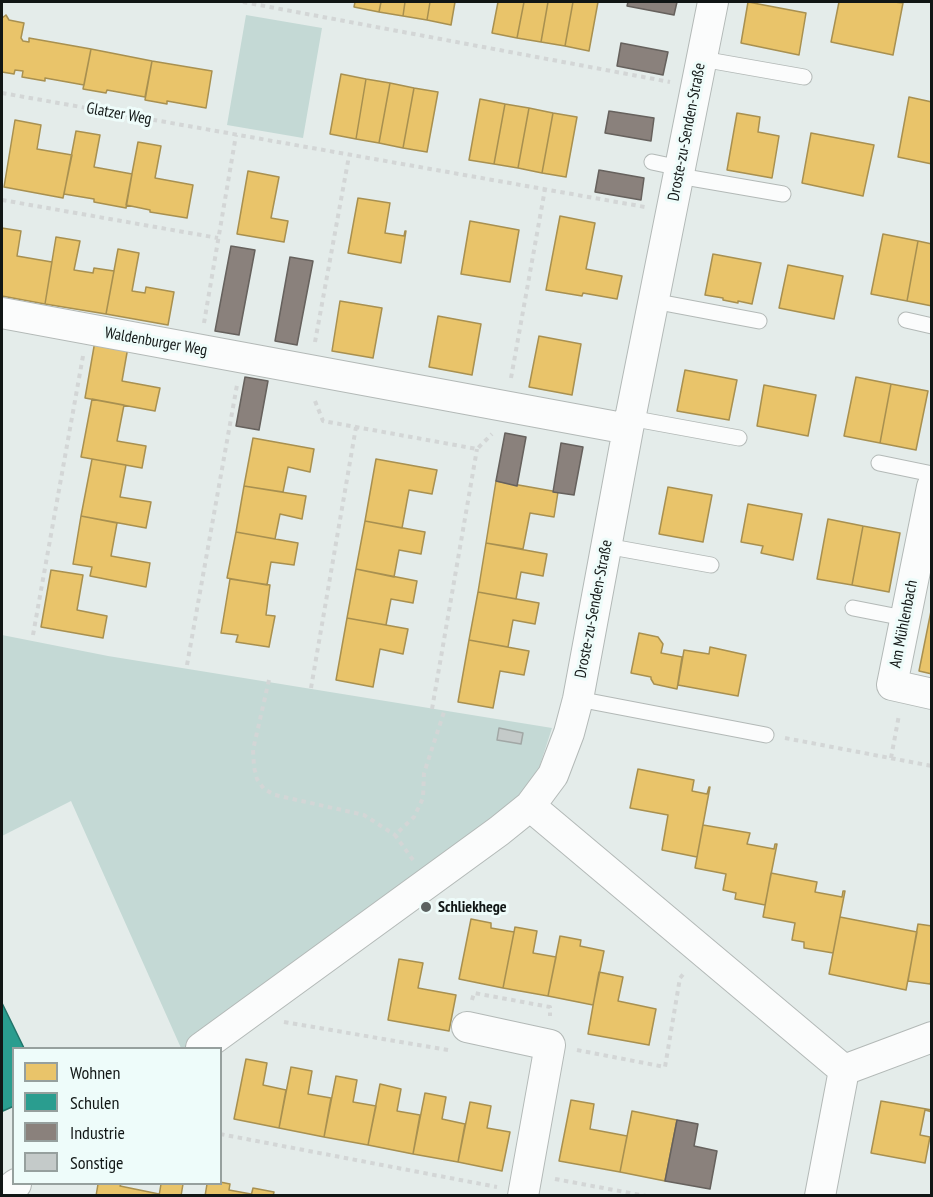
<!DOCTYPE html>
<html>
<head>
<meta charset="utf-8">
<style>
	body { margin:0 }
	#map { position:relative; width:933px; height:1197px; overflow:hidden; background:#e4ecea; font-family:"PT Sans Narrow",sans-serif }
	canvas { display:block }
	.frame { position:absolute; inset:0; border:3px solid #111615; pointer-events:none }
	.legend { position:absolute; left:12px; top:1047px; width:210px; height:138px; box-sizing:border-box; background:#eefcfa; border:2px solid #96a09e; margin:0; padding:8px 10px; list-style:none; font-size:18px; color:#111615 }
	.legend li { display:flex; align-items:center; gap:12px; height:30px }
	.legend b { width:30px; border:2px solid #96a09e }
</style>
</head>
<body>
<div id="map">
<canvas width="933" height="1197"></canvas>
<div class="frame"></div>
<ul class="legend">
<li><b style="height:16px;background:#e9c46a"></b>Wohnen</li>
<li><b style="height:16px;background:#2a9d8f"></b>Schulen</li>
<li><b style="height:16px;background:#8a817c"></b>Industrie</li>
<li><b style="height:16px;background:#c4cac9"></b>Sonstige</li>
</ul>
</div>
<script>
const ctx = document.querySelector('canvas').getContext('2d');
ctx.lineJoin = 'round';
function fillPath(path, color) { ctx.fillStyle = color; ctx.fill(path, 'evenodd'); }
const toPath = rows => new Path2D(rows.map(r => 'M' + r).join(''));
function strokePath(path, color, width, dash) { ctx.strokeStyle = color; ctx.lineWidth = width; ctx.lineCap = dash ? 'butt' : 'round'; ctx.setLineDash(dash || []); ctx.stroke(path); }
function label(font, color, halo, rows, align = 'center') {
  ctx.font = font + ' "PT Sans Narrow",sans-serif'; ctx.lineWidth = 6; ctx.setLineDash([]); ctx.textBaseline = 'middle'; ctx.strokeStyle = halo; ctx.fillStyle = color; for (const [text, x, y, turn = 0] of rows) {
    ctx.save(); ctx.translate(x, y); ctx.rotate((+turn || 0) * Math.PI / 180); ctx.textAlign = isNaN(turn) ? turn : align; if (halo) ctx.strokeText(text, 0, 0); ctx.fillText(text, 0, 0); ctx.restore();
  }
}
const green = toPath([
	[246,15,322,28,303,138,227,125],
	[2,635,108,656,552,728,530,796,189,1048,181,1048,71,801,2,836]
]);
const homes = toPath([
	[355,2,381,2,379,12,354,7,355,2],
	[381,2,405,2,403,16,379,12,381,2],
	[405,2,430,2,427,20,403,16,405,2],
	[430,2,455,2,451,25,427,20,430,2],
	[498,2,524,2,517,38,492,33,498,2],
	[524,2,548,2,541,42,517,38,524,2],
	[548,2,573,2,565,46,541,42,548,2],
	[573,2,598,2,589,51,565,46,573,2],
	[748,2,806,13,799,55,741,43,748,2],
	[839,2,894,2,903,3,893,55,831,42,839,2],
	[6,15,9,20,24,23,21,38,23,41,29,42,29,38,91,49,84,85,45,78,45,81,22,77,23,71,15,70,14,74,2,72,2,18,6,15],
	[91,49,152,61,145,97,107,90,106,93,83,89,91,49],
	[152,61,212,71,206,108,167,101,167,104,145,100,152,61],
	[341,74,366,79,356,139,330,134,341,74],
	[366,79,390,83,379,143,356,139,366,79],
	[390,83,414,88,403,148,379,143,390,83],
	[414,88,438,92,427,152,403,148,414,88],
	[909,97,932,102,932,164,898,157,909,97],
	[480,99,505,104,494,164,469,160,480,99],
	[505,104,529,108,518,168,494,164,505,104],
	[529,108,553,113,542,173,518,168,529,108],
	[553,113,577,117,566,177,542,173,553,113],
	[737,113,760,117,758,132,779,136,772,178,727,170,737,113],
	[15,120,41,125,37,149,72,155,63,198,4,187,15,120],
	[76,131,100,135,94,167,132,174,126,208,94,202,94,199,64,194,76,131],
	[811,133,874,145,863,196,802,183,811,133],
	[138,142,161,146,155,178,193,185,187,218,150,212,150,210,126,205,138,142],
	[248,171,279,177,271,218,288,221,284,242,237,234,248,171],
	[358,198,390,203,385,233,404,236,405,231,406,231,401,263,348,253,358,198],
	[560,216,595,223,586,269,622,276,617,299,583,293,582,296,546,290,560,216],
	[470,221,519,230,510,282,461,274,470,221],
	[2,228,21,231,17,256,52,262,45,304,2,296,2,228],
	[883,234,918,241,907,301,871,294,883,234],
	[56,237,80,241,74,270,93,273,94,268,114,271,106,314,45,304,56,237],
	[918,241,932,244,932,306,907,301,918,241],
	[118,249,139,253,132,291,145,293,146,287,174,292,168,325,106,314,118,249],
	[713,254,761,263,752,304,738,301,738,303,723,300,723,298,705,295,713,254],
	[788,265,843,276,834,319,779,308,788,265],
	[340,301,382,308,373,358,332,351,340,301],
	[438,316,481,324,472,375,429,367,438,316],
	[539,336,581,344,572,395,529,387,539,336],
	[95,341,128,347,122,381,160,388,155,411,85,398,95,341],
	[685,370,737,380,729,420,677,411,685,370],
	[856,377,891,384,880,443,844,436,856,377],
	[891,384,928,391,916,450,880,443,891,384],
	[764,385,816,395,808,436,757,426,764,385],
	[92,399,124,405,117,441,146,446,142,468,81,457,92,399],
	[253,438,314,449,310,472,288,467,283,492,244,486,253,438],
	[92,459,126,465,120,497,151,502,146,528,81,516,92,459],
	[376,459,437,470,432,494,409,490,402,528,365,521,376,459],
	[496,481,558,492,554,517,530,513,523,549,486,543,496,481],
	[244,486,306,496,302,519,280,514,275,539,236,532,244,486],
	[668,487,712,495,703,542,659,534,668,487],
	[748,504,802,514,793,560,761,553,763,546,741,542,748,504],
	[81,516,117,523,111,556,150,563,146,587,90,576,92,567,73,564,81,516],
	[828,519,863,526,852,585,817,579,828,519],
	[365,521,425,532,421,554,399,550,394,577,356,569,365,521],
	[863,526,900,533,889,592,852,585,863,526],
	[236,532,298,543,294,565,271,562,267,585,227,578,236,532],
	[486,543,547,554,543,576,521,572,516,599,478,592,486,543],
	[356,569,417,581,413,603,391,599,386,625,347,618,356,569],
	[51,570,83,575,77,610,107,616,103,638,41,627,51,570],
	[230,579,270,585,266,615,275,616,269,647,236,642,238,635,221,633,230,579],
	[478,592,539,603,535,624,513,620,508,647,469,640,478,592],
	[931,611,932,611,932,674,919,671,931,611],
	[347,618,408,629,403,654,380,649,373,687,336,680,347,618],
	[639,633,658,637,663,644,661,653,682,657,677,689,654,684,651,679,651,677,631,673,639,633],
	[469,640,529,651,524,675,500,671,493,708,458,702,469,640],
	[710,647,746,655,738,696,678,685,684,650,709,654,710,647],
	[638,769,694,780,692,791,707,794,709,787,710,787,697,857,662,850,668,815,630,808,638,769],
	[703,825,750,833,747,844,774,849,775,844,777,844,765,905,735,899,736,893,723,890,726,874,695,868,703,825],
	[771,873,817,882,815,892,842,897,843,891,845,891,833,953,804,948,804,942,792,940,795,923,763,917,771,873],
	[840,917,917,932,906,990,829,974,840,917],
	[471,919,491,923,491,928,514,932,503,988,459,979,471,919],
	[918,924,932,926,932,979,930,984,908,981,918,924],
	[515,927,537,931,533,953,556,957,548,996,503,988,515,927],
	[560,936,581,940,580,946,604,951,593,1005,548,996,560,936],
	[399,959,423,963,418,988,456,995,449,1031,388,1020,399,959],
	[599,972,623,977,618,1001,656,1009,649,1045,588,1034,599,972],
	[246,1059,267,1063,263,1085,286,1090,279,1128,234,1119,246,1059],
	[291,1067,312,1071,308,1094,331,1098,324,1137,279,1128,291,1067],
	[336,1076,357,1080,353,1102,376,1106,368,1145,324,1137,336,1076],
	[380,1084,401,1089,397,1111,420,1115,413,1154,368,1145,380,1084],
	[425,1093,446,1097,442,1119,465,1124,458,1162,413,1154,425,1093],
	[571,1100,594,1104,590,1129,627,1136,620,1172,559,1161,571,1100],
	[881,1101,932,1110,932,1112,925,1110,920,1135,930,1137,925,1163,871,1153,881,1101],
	[470,1102,491,1106,487,1128,510,1132,502,1171,458,1162,470,1102],
	[632,1111,677,1120,665,1181,620,1172,632,1111],
	[220,1182,230,1184,229,1190,251,1194,251,1196,205,1196,207,1184,220,1184,220,1182],
	[98,1184,121,1184,120,1186,159,1194,159,1196,96,1196,98,1184],
	[161,1184,183,1184,181,1196,159,1196,161,1184],
	[253,1188,274,1192,273,1196,251,1196,253,1188]
]);
const schools = toPath([
	[2,1003,24,1048,14,1048,14,1106,3,1111,2,1108,2,1003]
]);
const industry = toPath([
	[628,2,677,2,674,15,627,6,628,2],
	[621,43,668,52,663,75,617,66,621,43],
	[609,111,654,118,651,141,605,133,609,111],
	[599,170,644,178,641,200,595,192,599,170],
	[231,246,255,250,239,335,215,331,231,246],
	[290,257,313,261,297,345,275,341,290,257],
	[245,377,268,381,259,430,236,426,245,377],
	[505,433,526,437,517,486,496,481,505,433],
	[561,443,583,447,574,495,553,492,561,443],
	[677,1120,698,1124,694,1146,717,1151,710,1189,665,1181,677,1120]
]);
const building = toPath([
	[499,728,523,733,521,744,497,740,499,728]
]);
const path = toPath([
	[243,2,670,82],
	[2,93,645,207],
	[2,200,218,238],
	[204,323,236,135],
	[315,342,349,156],
	[511,378,545,189],
	[315,401,323,421,477,449,492,434],
	[33,635,83,356],
	[187,665,237,385],
	[269,680,253,750,254,767,257,779,264,789,275,795,364,815,395,835],
	[311,688,356,427],
	[432,709,477,449],
	[785,738,932,766],
	[891,758,899,715],
	[413,860,395,835,414,817,423,798,424,773,444,712],
	[472,1000,474,993,550,1007,550,1016],
	[284,1022,448,1050],
	[577,1050,665,1067,680,978,685,972],
	[220,1134,497,1187],
	[555,1179,646,1196]
]);
const lane = toPath([
	[702,59,804,77],
	[652,162,680,168],
	[679,176,783,194],
	[653,301,759,321],
	[906,320,932,326],
	[630,418,739,438],
	[879,463,932,474],
	[606,546,711,565],
	[853,608,904,618],
	[578,699,766,735]
]);
const street = toPath([
	[2,313,628,429],
	[932,487,892,685,932,694],
	[530,806,844,1070],
	[467,1027,550,1045,523,1196],
	[201,1048,499,831,530,806,553,775,569,733,578,699,628,429,713,2],
	[844,1070,932,1037],
	[2,1195,16,1184],
	[820,1196,844,1070]
]);
const markers = [
	[426,907,6,"#5b6160"]
];
const streetNames = [
	["Glatzer Weg",119,114,10],
	["Droste-zu-Senden-Straße",687,132,-79],
	["Waldenburger Weg",156,342,10],
	["Droste-zu-Senden-Straße",594,609,-79],
	["Am Mühlenbach",904,624,-79]
];
const poiNames = [
	["Schliekhege",438,907]
];
fillPath(green, '#c4d9d5');
fillPath(homes, '#e9c46a');
strokePath(homes, '#a89050', 1.5);
fillPath(schools, '#2a9d8f');
strokePath(schools, '#22746a', 1.5);
fillPath(industry, '#8a817c');
strokePath(industry, '#66615d', 1.5);
fillPath(building, '#c4cac9');
strokePath(building, '#a1a7a5', 1.5);
strokePath(lane, '#b3b9b7', 17);
strokePath(street, '#b3b9b7', 32);
strokePath(path, '#d3d6d6', 4, [4.5, 4.5]);
strokePath(lane, '#fbfcfc', 15);
strokePath(street, '#fbfcfc', 30);
for (const [x, y, r, color] of markers) { const dot = new Path2D(); dot.arc(x, y, r, 0, 2 * Math.PI); ctx.fillStyle = color; ctx.fill(dot); strokePath(dot, '#eefcfa', 2); }
label('16px', '#111615', '#eefcfa', streetNames);
label('bold 16px', '#111615', '#eefcfa', poiNames, 'left');
</script>
</body>
</html>
